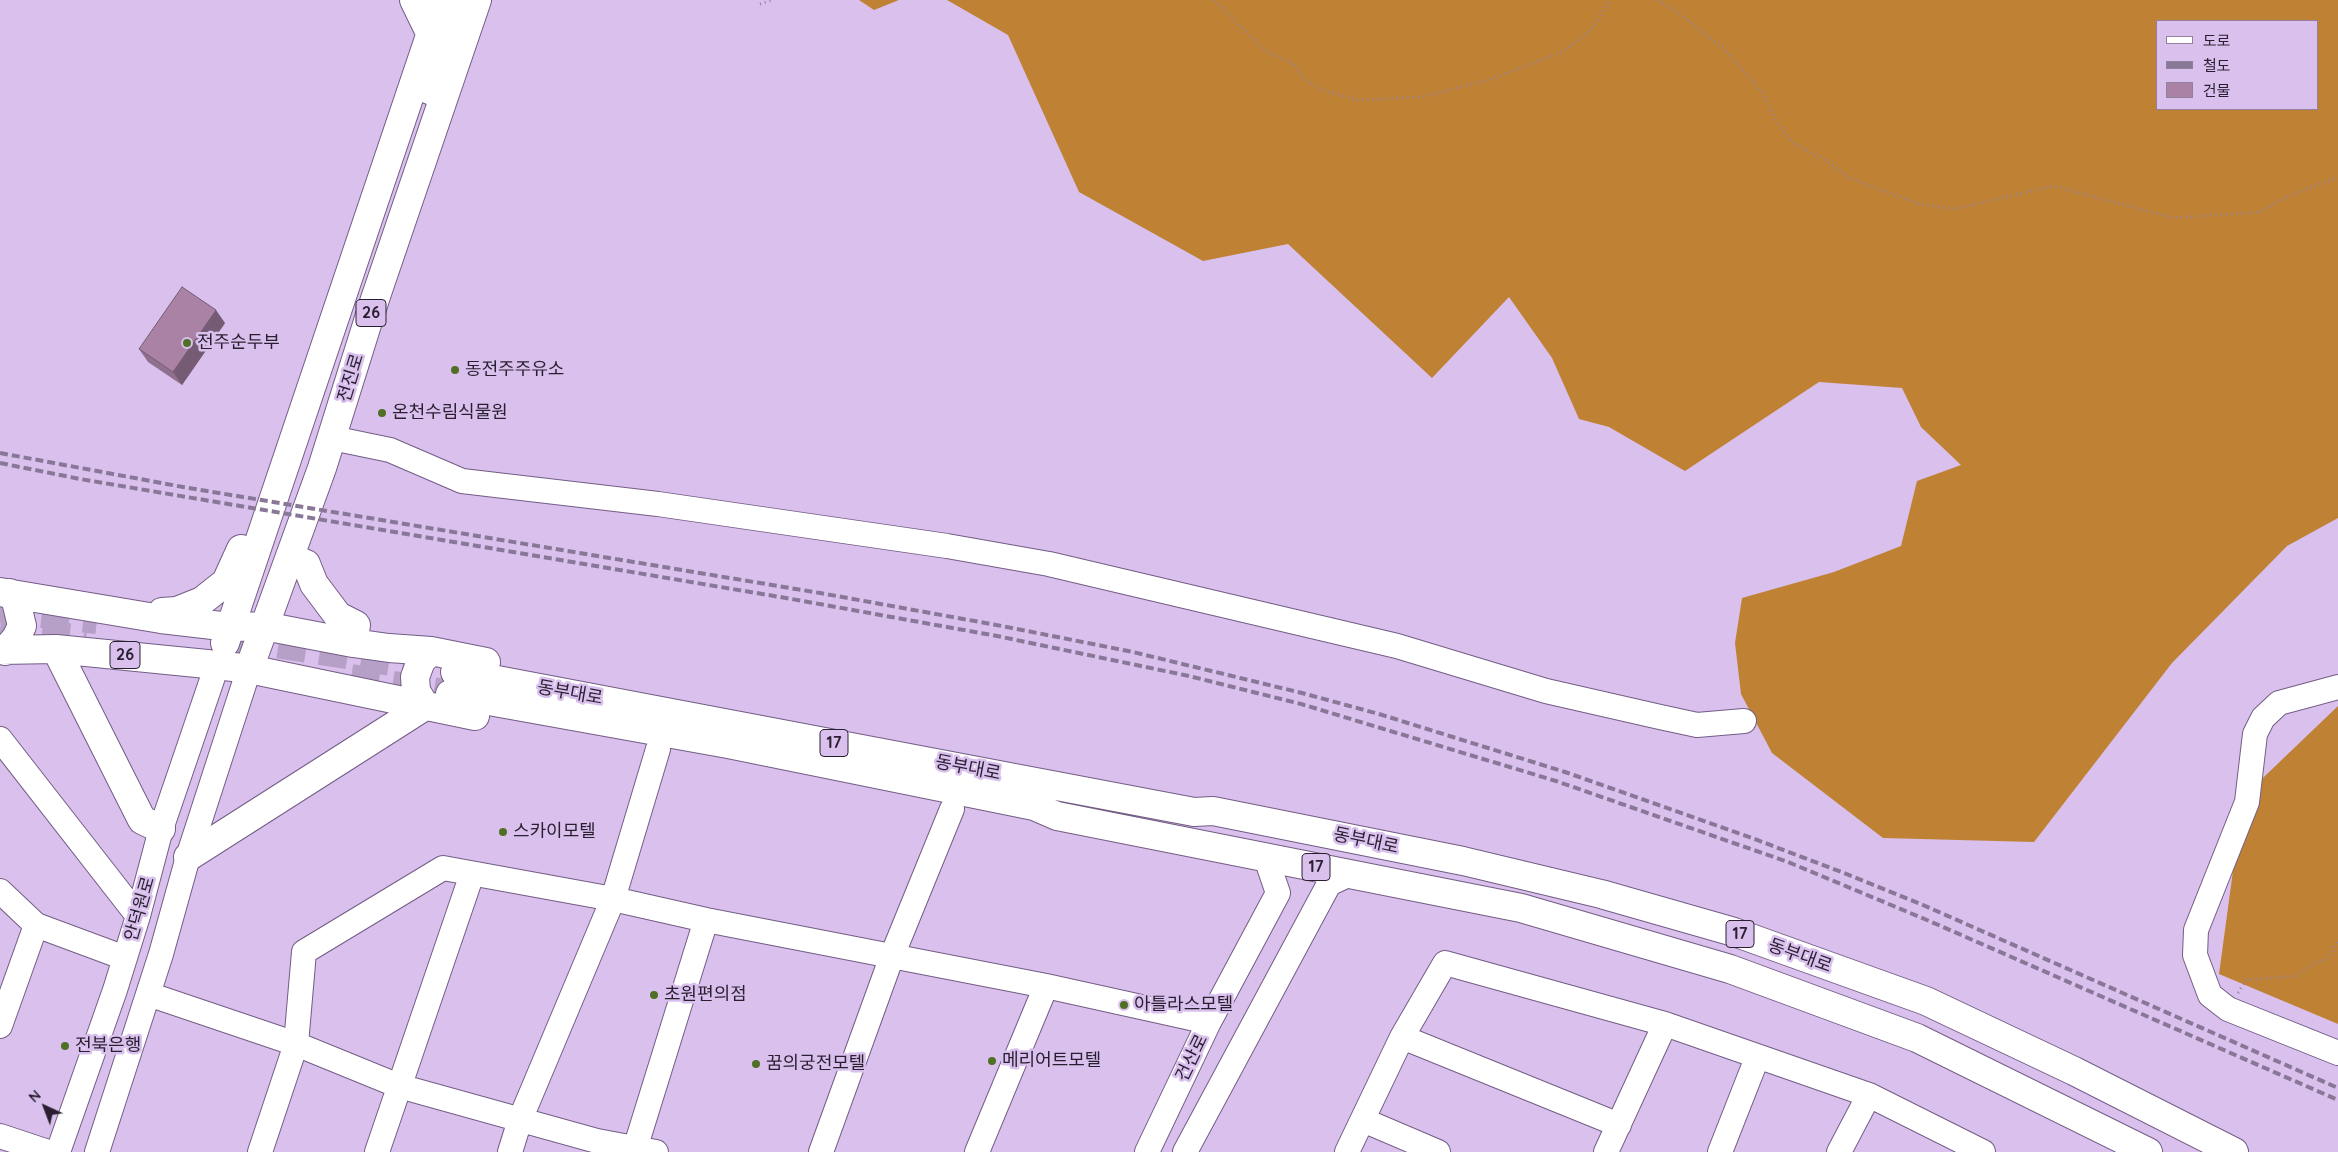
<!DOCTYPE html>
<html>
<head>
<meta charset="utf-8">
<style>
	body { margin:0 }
	#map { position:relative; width:2338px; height:1152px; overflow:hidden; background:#d9c0ed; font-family:Quicksand,"Noto Sans KR",sans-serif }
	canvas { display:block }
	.legend { position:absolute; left:2156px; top:20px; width:162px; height:90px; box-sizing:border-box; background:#d9c0ed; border:1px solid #9380a1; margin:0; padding:6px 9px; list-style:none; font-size:15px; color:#291f30 }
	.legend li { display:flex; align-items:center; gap:10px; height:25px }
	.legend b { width:25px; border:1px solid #9380a1 }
	.north { position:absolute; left:20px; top:1082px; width:50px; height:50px; -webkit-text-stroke:4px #d9c0ed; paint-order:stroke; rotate:317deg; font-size:14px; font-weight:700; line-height:20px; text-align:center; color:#291f30 }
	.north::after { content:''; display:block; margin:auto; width:18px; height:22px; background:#291f30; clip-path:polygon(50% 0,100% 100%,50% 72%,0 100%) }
</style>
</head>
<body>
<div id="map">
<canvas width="2338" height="1152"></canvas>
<ul class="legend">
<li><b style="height:6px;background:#fff"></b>도로</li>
<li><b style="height:6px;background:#897797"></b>철도</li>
<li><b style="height:14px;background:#a982a5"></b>건물</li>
</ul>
<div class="north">N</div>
</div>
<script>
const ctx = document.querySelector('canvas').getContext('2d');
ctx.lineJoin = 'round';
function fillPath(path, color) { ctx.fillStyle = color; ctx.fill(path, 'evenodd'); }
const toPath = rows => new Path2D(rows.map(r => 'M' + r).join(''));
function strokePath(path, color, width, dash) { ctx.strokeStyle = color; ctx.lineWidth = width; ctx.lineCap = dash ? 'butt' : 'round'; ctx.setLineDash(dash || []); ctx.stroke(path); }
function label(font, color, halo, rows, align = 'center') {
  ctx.font = font + ' Quicksand,"Noto Sans KR",sans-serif'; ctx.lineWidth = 5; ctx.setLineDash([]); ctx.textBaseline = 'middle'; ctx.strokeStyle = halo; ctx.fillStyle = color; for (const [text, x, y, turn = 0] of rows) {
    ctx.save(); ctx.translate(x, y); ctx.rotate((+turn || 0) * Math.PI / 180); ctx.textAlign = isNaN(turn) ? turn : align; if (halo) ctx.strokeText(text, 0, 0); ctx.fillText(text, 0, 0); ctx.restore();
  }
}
const forest = toPath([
	[859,0,899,0,874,10],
	[947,0,2338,0,2338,518,2287,546,2172,663,2034,842,1883,838,1772,753,1741,694,1735,643,1742,598,1834,572,1901,546,1917,481,1961,465,1921,427,1902,388,1819,382,1685,471,1609,427,1579,419,1552,358,1509,297,1432,378,1288,244,1203,261,1079,192,1008,35],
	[2157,21,2317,21,2317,109,2157,109],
	[2338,706,2338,1024,2219,974,2243,797]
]);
const majorTunnel = toPath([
	[0,609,97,620],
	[0,630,86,639],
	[237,638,455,672],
	[351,678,450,694]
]);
const path = toPath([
	[1214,0,1265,51,1294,64,1304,79,1322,90,1357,100,1422,97,1488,80,1560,53,1592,29,1610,0],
	[1658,0,1679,13,1723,48,1763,93,1776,121,1793,143,1827,161,1849,178,1919,204,1954,209,2053,186,2174,218,2260,212,2288,196,2338,177],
	[760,4,772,0],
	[2238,993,2246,980,2296,976,2314,963,2327,959,2338,942]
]);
const minor = toPath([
	[443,98,427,91,456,5,455,0],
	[332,438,390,450,462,481,658,504,947,546,1049,564,1397,646,1546,691,1660,717,1697,725,1744,721],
	[2338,687,2279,703,2263,718,2255,734,2247,802,2196,930,2195,955,2210,995,2228,1009,2338,1053],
	[0,739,138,916],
	[0,891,36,925,125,958],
	[148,994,296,1044,399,1086,597,1141,656,1152],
	[0,1026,36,925],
	[1402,1037,1619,1125],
	[1363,1120,1438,1152],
	[0,1136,48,1152],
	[58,1152,115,990,138,916,161,829,217,665],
	[97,1152,161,954,188,857,249,669],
	[260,1152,296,1044,304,952,443,868,613,899,706,920,1046,986,1209,1022],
	[377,1152,472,874],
	[510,1152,520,1120,613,899,658,749],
	[634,1152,706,920],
	[821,1152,892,956,952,809],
	[977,1152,1046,986],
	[1147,1152,1209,1022,1278,893,1266,858],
	[1185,1152,1329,884,1350,874],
	[1347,1152,1402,1037,1445,963,1665,1024,1869,1095,1983,1152],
	[1606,1152,1665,1024],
	[1720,1152,1757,1058],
	[1839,1152,1869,1095]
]);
const major = toPath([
	[414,0,430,33],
	[291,558,306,564,314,584,338,616,356,625,353,643],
	[0,592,161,619,230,627,264,626,353,643,389,648,431,651,486,662],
	[162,614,162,612,177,611,202,601,226,582,241,549],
	[225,643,442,0],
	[56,649,142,820,161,829],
	[0,650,56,649,217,665,249,669,475,716],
	[5,651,16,638,22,626,16,601,10,593],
	[249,669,322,468,375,299,477,0],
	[455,672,1194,812,1213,811,1463,861,1601,894,1734,932,1926,1001,2074,1071,2234,1152],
	[450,694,728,744,1034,806,1057,816,1521,908,1730,969,1917,1038,2148,1152],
	[425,706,416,691,415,677,421,661,431,651],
	[188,857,425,706]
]);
const rail = toPath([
	[0,453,183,487,820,593,1002,626,1133,652,1302,693,1379,714,1565,772,1752,838,1844,873,1923,905,2338,1088],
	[0,463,80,479,786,598,997,636,1189,676,1301,704,1556,781,1788,862,1927,920,2338,1100]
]);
const wall = toPath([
	[225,323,182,385,148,362,139,349]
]);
const shadedWall = toPath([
	[216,310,225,323,182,385,173,372]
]);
const building = toPath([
	[182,287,216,310,173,372,139,349,182,287]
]);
const markers = [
	[187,343,5,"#4f6f25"],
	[455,370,5,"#4f6f25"],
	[382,413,5,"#4f6f25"],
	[503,832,5,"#4f6f25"],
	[654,995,5,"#4f6f25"],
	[1124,1005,5,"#4f6f25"],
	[65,1046,5,"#4f6f25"],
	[992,1061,5,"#4f6f25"],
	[756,1064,5,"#4f6f25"]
];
const shields = [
	[371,313,30],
	[125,655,30],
	[834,743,28],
	[1316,867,28],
	[1740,934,28]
];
const shieldNames = [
	["26",371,313],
	["26",125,655],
	["17",834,743],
	["17",1316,867],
	["17",1740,934]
];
const poiNames = [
	["전주순두부",197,343],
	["동전주주유소",465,370],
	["온천수림식물원",392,413],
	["스카이모텔",513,832],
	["초원편의점",664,995],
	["아틀라스모텔",1134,1005],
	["전북은행",75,1046],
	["메리어트모텔",1002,1061],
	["꿈의궁전모텔",766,1064]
];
const streetNames = [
	["전진로",351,378,-73],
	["동부대로",570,693,10],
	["동부대로",968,768,11],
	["동부대로",1366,841,12],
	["안덕원로",140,909,-74],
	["동부대로",1800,956,20],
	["건산로",1192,1058,-64]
];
fillPath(forest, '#bf8234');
strokePath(majorTunnel, '#b6a0c7', 28, [28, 14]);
strokePath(minor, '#735d85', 26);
strokePath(major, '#735d85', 30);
strokePath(path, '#9481a3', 3, [1, 4]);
strokePath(minor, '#fff', 24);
strokePath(major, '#fff', 28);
strokePath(rail, '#897797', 4, [8, 4]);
fillPath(wall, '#91708e');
fillPath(shadedWall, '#765b74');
fillPath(building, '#a982a5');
strokePath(building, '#765b74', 1);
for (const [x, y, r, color] of markers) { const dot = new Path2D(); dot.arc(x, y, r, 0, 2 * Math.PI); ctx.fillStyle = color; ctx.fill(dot); strokePath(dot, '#d9c0ed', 2); }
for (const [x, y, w] of shields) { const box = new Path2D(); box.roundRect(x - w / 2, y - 13.5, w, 27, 4); ctx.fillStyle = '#d9c0ed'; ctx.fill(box); strokePath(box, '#291f30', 1); }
label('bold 16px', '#291f30', null, shieldNames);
label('18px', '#291f30', '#d9c0ed', poiNames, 'left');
label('18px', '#291f30', '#d9c0ed', streetNames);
</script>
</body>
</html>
